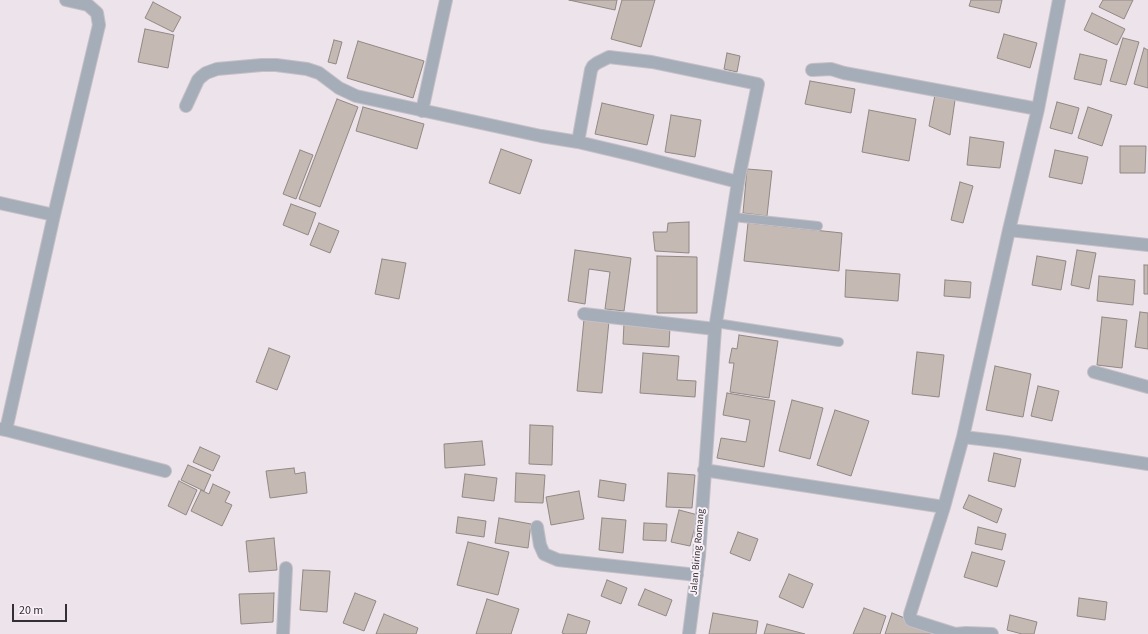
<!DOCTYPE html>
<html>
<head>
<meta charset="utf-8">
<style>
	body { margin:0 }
	#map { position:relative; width:1148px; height:634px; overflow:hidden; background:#ece3eb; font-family:"Source Sans 3",sans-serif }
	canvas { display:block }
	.scale { position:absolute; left:12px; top:604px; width:55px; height:18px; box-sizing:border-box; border:2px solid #332f32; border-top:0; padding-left:5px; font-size:12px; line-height:14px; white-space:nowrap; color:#332f32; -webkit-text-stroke:3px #f9f0f8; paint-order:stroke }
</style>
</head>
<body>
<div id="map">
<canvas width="1148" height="634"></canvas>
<div class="scale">20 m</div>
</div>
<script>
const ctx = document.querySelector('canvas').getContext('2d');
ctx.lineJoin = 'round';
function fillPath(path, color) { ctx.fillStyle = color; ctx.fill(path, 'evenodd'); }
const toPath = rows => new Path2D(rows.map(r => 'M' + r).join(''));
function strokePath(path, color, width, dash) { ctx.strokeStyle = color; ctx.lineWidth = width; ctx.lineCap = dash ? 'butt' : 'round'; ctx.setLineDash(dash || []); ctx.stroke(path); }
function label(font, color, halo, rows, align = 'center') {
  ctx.font = font + ' "Source Sans 3",sans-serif'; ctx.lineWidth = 4; ctx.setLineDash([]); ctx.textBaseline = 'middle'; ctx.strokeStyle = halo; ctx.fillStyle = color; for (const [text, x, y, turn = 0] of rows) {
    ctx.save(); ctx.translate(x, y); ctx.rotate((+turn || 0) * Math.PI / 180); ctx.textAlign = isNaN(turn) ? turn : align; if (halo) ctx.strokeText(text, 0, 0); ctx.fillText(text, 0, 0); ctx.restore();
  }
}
const building = toPath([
	[569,0,617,0,615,10,569,0],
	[622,0,655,0,641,47,611,39,622,0],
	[971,0,1002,0,999,13,969,6,971,0],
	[1103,0,1133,0,1124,19,1099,7,1103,0],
	[153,2,181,17,173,32,145,18,153,2],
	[1092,13,1125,29,1117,45,1084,30,1092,13],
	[145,29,174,35,168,68,138,62,145,29],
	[1004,34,1037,43,1030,68,997,58,1004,34],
	[1123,38,1139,42,1126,85,1110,81,1123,38],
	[334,40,342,42,336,64,328,62,334,40],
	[358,41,424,61,413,98,347,78,358,41],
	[1144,48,1148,50,1148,88,1134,84,1144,48],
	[727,53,740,56,737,72,724,69,727,53],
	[1080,54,1107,60,1101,85,1074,79,1080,54],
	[810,81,855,89,851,113,805,104,810,81],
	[935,95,955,100,950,135,929,126,935,95],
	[337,99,358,107,320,207,299,199,337,99],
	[1057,102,1079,108,1072,134,1050,128,1057,102],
	[602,103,654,115,647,145,595,134,602,103],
	[363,107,424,124,417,149,356,131,363,107],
	[1088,107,1112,115,1102,146,1078,138,1088,107],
	[869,110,916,119,909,161,862,152,869,110],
	[671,115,701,120,695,157,665,152,671,115],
	[970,137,1004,142,1000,168,967,165,970,137],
	[1120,146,1146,146,1145,173,1120,173,1120,146],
	[501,149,532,160,520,194,489,183,501,149],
	[300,150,313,155,296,199,283,194,300,150],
	[1055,150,1088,157,1082,184,1049,177,1055,150],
	[747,169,772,171,767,216,743,213,747,169],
	[960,182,973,186,963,223,951,220,960,182],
	[291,204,316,213,308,235,283,225,291,204],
	[689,222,689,253,655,251,653,232,667,232,668,223,689,222],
	[319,223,339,231,330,253,310,245,319,223],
	[748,223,842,233,839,271,744,261,748,223],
	[575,250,631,258,624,311,605,309,610,272,589,269,585,304,568,301,575,250],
	[1077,250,1096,253,1089,289,1071,285,1077,250],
	[657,256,697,257,697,313,657,313,657,256],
	[1037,256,1066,261,1061,290,1032,285,1037,256],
	[382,259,406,263,399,299,375,294,382,259],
	[1144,265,1148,265,1148,294,1144,294,1144,265],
	[846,270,900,274,898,301,845,297,846,270],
	[1099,276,1135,280,1133,305,1097,301,1099,276],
	[945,280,971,282,970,298,944,296,945,280],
	[1140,312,1148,313,1148,349,1135,347,1140,312],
	[1102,317,1127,320,1122,368,1097,365,1102,317],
	[584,319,609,321,602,393,577,391,584,319],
	[624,323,670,326,669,347,623,344,624,323],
	[739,335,778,341,769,398,730,392,734,363,729,363,732,348,737,349,739,335],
	[269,348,290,356,277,390,256,382,269,348],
	[917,352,944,355,939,397,912,394,917,352],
	[643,353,679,356,677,380,696,381,695,397,640,393,643,353],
	[995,366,1031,374,1023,417,986,410,995,366],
	[1038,386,1059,391,1052,421,1031,416,1038,386],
	[727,393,775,401,764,467,717,458,721,438,746,442,750,420,723,415,727,393],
	[792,400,823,408,810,459,779,451,792,400],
	[835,410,869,421,851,476,817,465,835,410],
	[530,425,553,426,552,465,529,464,530,425],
	[482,441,485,465,445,468,444,444,482,441],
	[200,447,220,456,213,471,193,462,200,447],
	[994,453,1021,459,1015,487,988,481,994,453],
	[188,465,211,475,204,491,181,480,188,465],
	[294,468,295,474,305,472,307,493,270,498,266,471,294,468],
	[516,473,545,475,543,503,515,502,516,473],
	[668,473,695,475,692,508,666,507,668,473],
	[465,474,497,478,494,501,462,497,465,474],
	[600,480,626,484,624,501,598,497,600,480],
	[179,481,197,490,186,515,168,506,179,481],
	[213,484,230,492,225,502,232,505,222,526,191,511,201,490,209,494,213,484],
	[579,491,584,519,551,525,546,497,579,491],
	[969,495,1002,509,997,523,963,508,969,495],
	[679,510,698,515,690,546,671,542,679,510],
	[458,517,486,521,484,537,456,533,458,517],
	[499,518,531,524,528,548,495,543,499,518],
	[602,518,626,520,623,553,599,550,602,518],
	[644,523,667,524,666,541,643,540,644,523],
	[978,527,1006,534,1002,550,975,544,978,527],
	[738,532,758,539,750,561,730,553,738,532],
	[274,538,277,570,249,572,246,541,274,538],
	[468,542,509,552,498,595,457,585,468,542],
	[972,552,1005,561,997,587,964,577,972,552],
	[303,570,330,571,327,612,300,610,303,570],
	[789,574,813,584,803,608,779,597,789,574],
	[607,580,627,588,621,604,601,596,607,580],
	[645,589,672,600,666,616,638,605,645,589],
	[274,593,273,622,241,624,239,594,274,593],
	[355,593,376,601,364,631,343,623,355,593],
	[1079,598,1107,602,1105,620,1077,616,1079,598],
	[487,599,519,609,511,634,476,634,487,599],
	[864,608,886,616,880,634,853,634,864,608],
	[713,613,758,621,756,634,709,634,713,613],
	[892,613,935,630,934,634,885,634,892,613],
	[384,614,418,628,416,634,376,634,384,614],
	[568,614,590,621,586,634,565,634,562,633,568,614],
	[1010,615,1037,622,1034,634,1022,634,1007,630,1010,615],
	[767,624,805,634,764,634,767,624]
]);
const service = toPath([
	[733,217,818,226],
	[716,323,839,342]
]);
const minor = toPath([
	[1059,0,1038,109,1009,230,963,437,1006,442,1148,464],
	[812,70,831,69,844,73,1038,109],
	[186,106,198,80,201,77,206,73,217,69,262,65,276,65,307,69,319,73,339,88,356,96,541,136,578,142,633,155,738,182],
	[422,111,446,0],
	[578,142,591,70,593,66,597,63,609,57,652,62,758,84,738,182,715,329,699,556,689,634],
	[0,203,54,215],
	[1009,230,1148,245],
	[584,314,715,329],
	[1094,372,1148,387],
	[0,429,6,430,54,215,99,25,97,13,88,5,66,0],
	[6,430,165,471],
	[704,470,944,507,963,437],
	[944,507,910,614,910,617,911,620,955,634],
	[537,527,540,545,544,554,558,560,697,575],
	[283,634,286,568],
	[955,634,966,633,992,634]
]);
const streetNames = [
	["Jalan Biring Romang",698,552,-85]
];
fillPath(building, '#c4b9b3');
strokePath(building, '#928883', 1);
strokePath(service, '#c7bfc6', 10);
strokePath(minor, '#c7bfc6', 14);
strokePath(service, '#a4adb8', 8);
strokePath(minor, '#a4adb8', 12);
label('10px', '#332f32', '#f9f0f8', streetNames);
</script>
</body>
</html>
